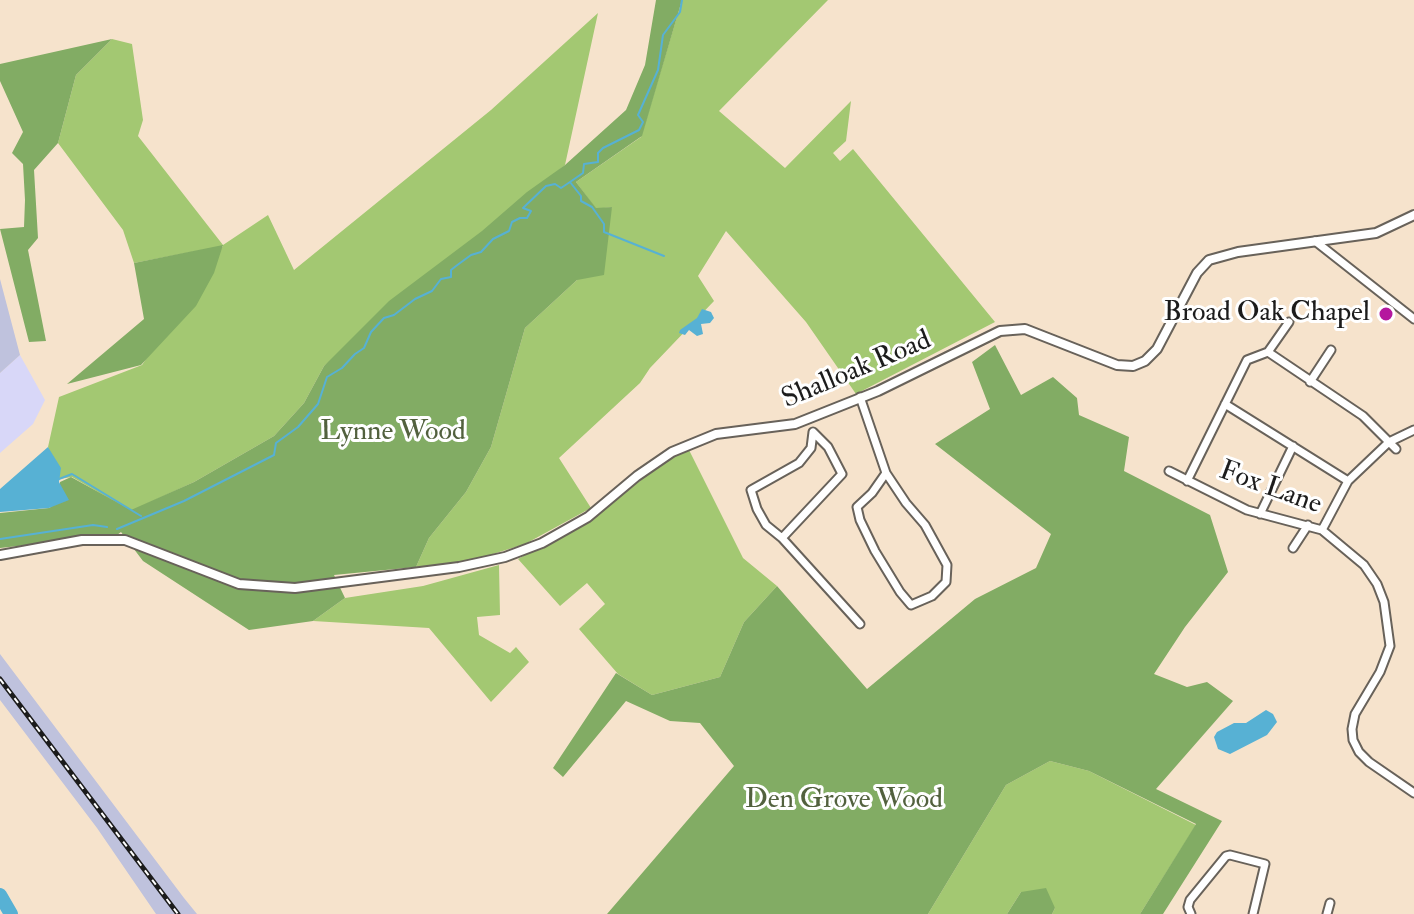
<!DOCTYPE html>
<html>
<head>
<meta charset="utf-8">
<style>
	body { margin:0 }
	canvas { display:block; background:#f6e3cc }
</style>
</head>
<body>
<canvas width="1414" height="914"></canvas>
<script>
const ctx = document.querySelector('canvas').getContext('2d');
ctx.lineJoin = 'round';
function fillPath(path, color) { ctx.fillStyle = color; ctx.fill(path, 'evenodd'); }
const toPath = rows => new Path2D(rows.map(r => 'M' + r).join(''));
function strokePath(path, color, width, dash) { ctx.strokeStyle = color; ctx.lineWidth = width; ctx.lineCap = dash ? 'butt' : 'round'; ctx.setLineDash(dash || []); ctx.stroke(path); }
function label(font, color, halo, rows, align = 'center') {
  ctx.font = font + ' "IM FELL Double Pica",serif'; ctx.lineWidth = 6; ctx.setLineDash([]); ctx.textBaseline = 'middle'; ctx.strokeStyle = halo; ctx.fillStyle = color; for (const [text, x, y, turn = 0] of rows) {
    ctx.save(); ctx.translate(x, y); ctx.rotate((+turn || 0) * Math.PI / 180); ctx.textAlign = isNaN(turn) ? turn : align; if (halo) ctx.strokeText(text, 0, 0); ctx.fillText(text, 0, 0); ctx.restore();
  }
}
const built = toPath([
	[20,355,45,400,33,424,0,453,0,373]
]);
const industrial = toPath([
	[0,279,20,355,0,373],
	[0,654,184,898,197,914,156,914,97,828,0,700]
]);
const green = toPath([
	[682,0,828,0,719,111,785,168,851,101,846,141,833,153,840,161,853,149,995,322,856,394,806,322,726,231,698,276,714,301,650,368,640,383,559,458,591,508,525,544,464,563,416,567,429,538,466,492,491,447,525,328,577,280,612,207,596,209,576,182,641,137],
	[598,13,565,165,324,366,304,403,274,436,194,482,131,511,72,477,59,479,48,447,59,397,142,365,223,246,134,263,123,230,58,143,76,75,112,39,132,44,143,120,138,136,223,245,268,215,294,270,491,110],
	[688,448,743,558,777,586,744,622,720,677,652,695,618,674,579,629,605,604,587,583,560,606,518,559,594,518,657,467],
	[499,565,500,615,477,617,479,635,510,653,516,647,529,662,491,702,429,628,313,621,345,598,423,586],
	[1050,761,1089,771,1196,825,1140,914,1052,914,1055,908,1021,892,1007,914,928,914,1006,785]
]);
const forest = toPath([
	[656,0,682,0,642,136,576,182,596,208,612,207,604,275,577,280,525,328,491,447,466,492,429,538,416,567,334,575,345,598,313,621,249,630,143,561,121,532,117,535,0,548,0,513,49,508,59,502,60,482,71,477,131,510,194,482,274,436,304,403,324,366,389,301,482,231,527,192,565,165,626,110,645,65],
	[112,39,76,75,58,143,34,170,38,238,28,250,46,341,29,342,0,229,24,227,25,200,23,164,12,153,23,132,0,81,0,64],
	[223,245,214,273,196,306,141,365,67,384,144,319,134,263],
	[995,345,1021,395,1053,377,1077,398,1079,415,1129,437,1124,471,1210,515,1228,572,1185,627,1154,674,1187,687,1207,682,1233,701,1156,789,1222,821,1163,914,1140,914,1196,824,1089,771,1050,761,1006,785,928,914,607,914,734,766,700,723,670,721,626,701,563,777,553,768,616,673,652,695,720,677,744,622,777,586,867,689,975,599,1036,568,1051,534,935,444,990,409,972,362],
	[1046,888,1055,908,1052,914,1007,914,1021,892]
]);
const water = toPath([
	[702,309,711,312,714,318,710,323,701,324,703,334,697,336,689,330,685,335,679,333,680,330,697,318],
	[48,447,61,468,59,482,69,500,49,508,0,512,0,489],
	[1266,710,1273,714,1277,722,1267,735,1230,754,1218,749,1214,737,1217,732,1234,723,1246,723]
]);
const stream = toPath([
	[570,182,583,173,584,164,598,162,598,153,603,148,639,130,643,122,638,115,658,70,663,35,680,12,682,0],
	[59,479,72,474,141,516],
	[117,529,184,501,274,455,276,443,298,427,318,404,327,377,342,368,355,354,364,348,371,332,384,318,394,315,415,299,432,291,441,279,451,277,451,270,456,266,471,255,481,252,493,239,509,231,512,222,520,218,527,218,531,211,523,208,546,186,555,184,561,188,570,182,581,196,581,201,592,207,604,224,604,232,664,256],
	[0,539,93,525,107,527]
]);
const river = toPath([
	[0,895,11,914]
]);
const minor = toPath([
	[1315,241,1414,319],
	[1268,352,1289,322],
	[1310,382,1331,350],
	[860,397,886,473],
	[1225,404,1348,481],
	[1169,471,1247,510,1322,530,1364,565,1377,584,1384,602,1390,646,1380,672,1355,714,1352,729,1353,740,1359,752,1369,762,1414,793],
	[886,473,906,503,925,525,947,565,946,582,932,596,911,605,900,592,875,551,860,520,857,507,872,493,886,473],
	[1187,481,1247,360,1268,352,1363,416,1396,449],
	[1260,514,1293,446],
	[1322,530,1348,481,1389,442,1414,430],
	[782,538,842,474,828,447,813,432,811,448,799,463,751,490,757,509,766,525,782,538,860,624],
	[1293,548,1308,525],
	[1191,914,1188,907,1190,900,1226,856,1230,855,1265,864,1253,914],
	[1327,914,1330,903]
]);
const tertiary = toPath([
	[0,555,82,540,125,540,239,584,295,588,459,567,505,557,542,543,588,517,637,476,672,452,716,434,795,424,878,391,1000,331,1025,329,1117,365,1133,366,1145,361,1157,349,1197,273,1209,260,1238,252,1376,233,1414,215]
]);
const rail = toPath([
	[0,679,178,914]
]);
const markers = [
	[1386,314,8,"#b5179e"]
];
const poiNames = [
	["Broad Oak Chapel",1370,314]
];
const streetNames = [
	["Shalloak Road",857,371,-23],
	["Fox Lane",1270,489,20]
];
const parkNames = [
	["Lynne Wood",393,433],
	["Den Grove Wood",844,801]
];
fillPath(built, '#d8d7f8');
fillPath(industrial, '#bfc2dd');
fillPath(green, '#a3c872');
fillPath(forest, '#82ac64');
fillPath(water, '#57b1d4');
strokePath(stream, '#57b1d4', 2);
strokePath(river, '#57b1d4', 14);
strokePath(minor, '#68625a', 11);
strokePath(tertiary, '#68625a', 12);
strokePath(minor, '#fff', 7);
strokePath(tertiary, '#fff', 8);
strokePath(rail, '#1c1c1c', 5);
strokePath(rail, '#fff', 2, [6]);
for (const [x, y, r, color] of markers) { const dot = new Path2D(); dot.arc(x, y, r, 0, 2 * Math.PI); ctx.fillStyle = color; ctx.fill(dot); strokePath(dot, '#fff', 3); }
label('28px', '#1c1c1c', '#fff', poiNames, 'right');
label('28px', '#1c1c1c', '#fff', streetNames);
label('28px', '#52613e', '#fff', parkNames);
</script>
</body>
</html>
